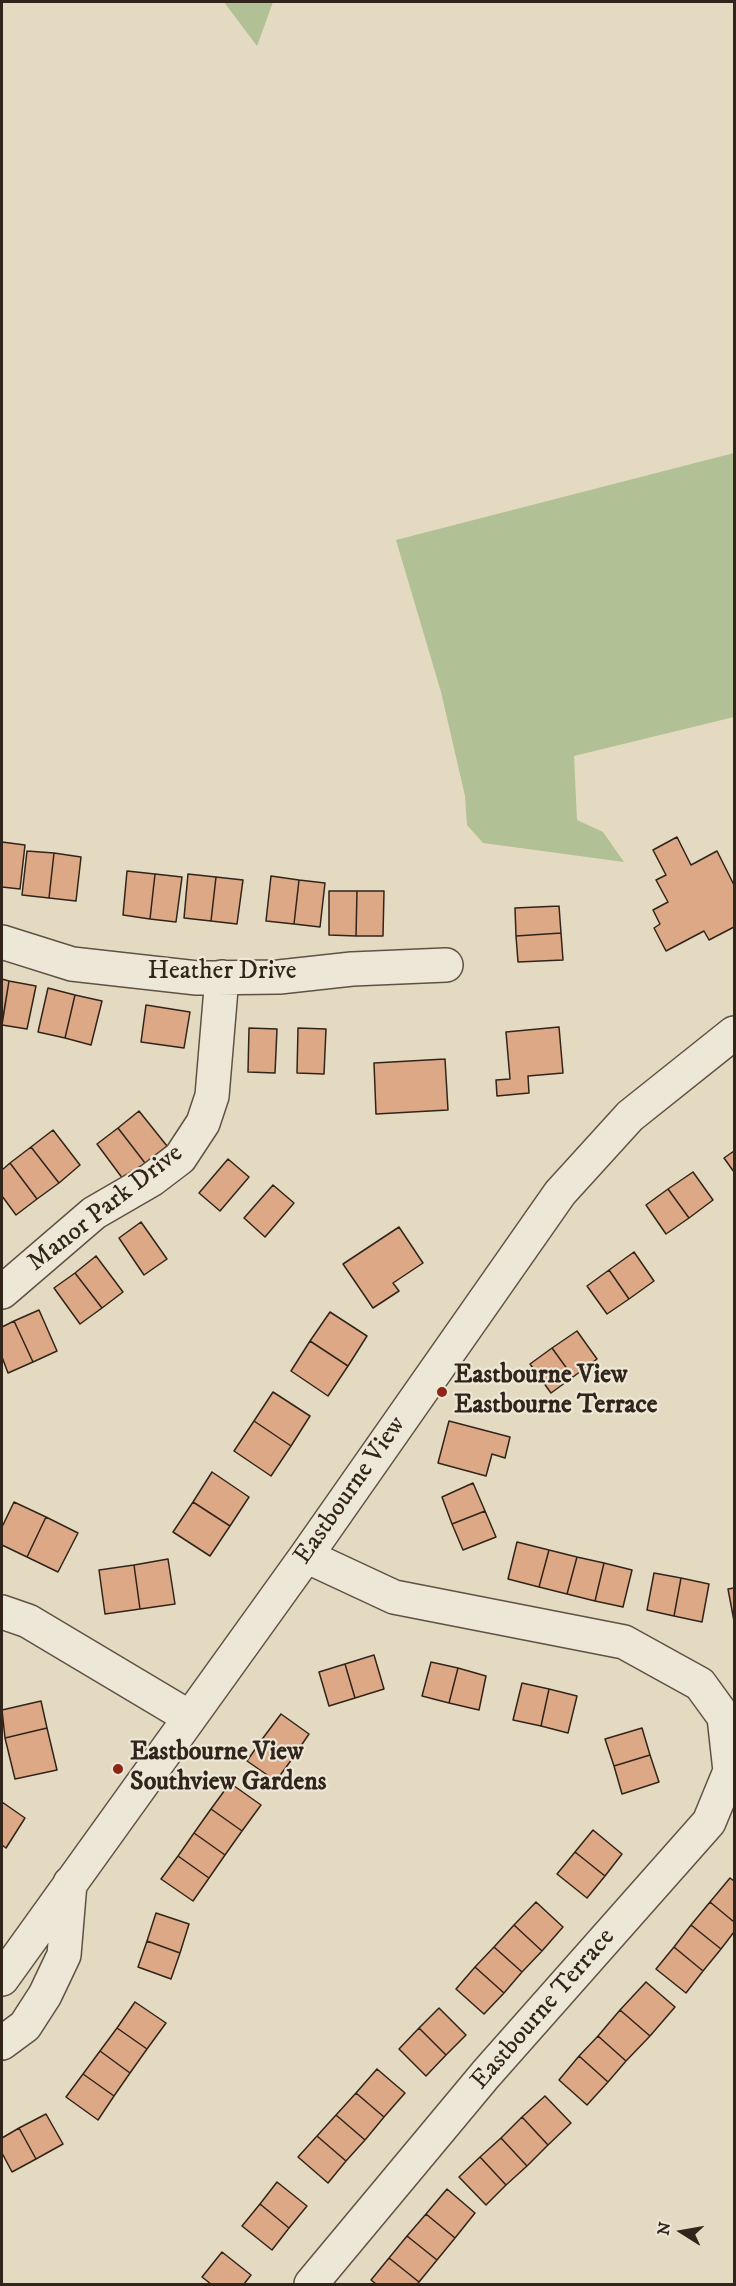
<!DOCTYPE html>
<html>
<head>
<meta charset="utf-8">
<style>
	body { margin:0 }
	#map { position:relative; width:736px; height:2286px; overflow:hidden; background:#e4dac1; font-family:"IM FELL DW Pica",serif }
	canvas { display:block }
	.frame { position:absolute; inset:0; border:3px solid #31241b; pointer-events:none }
	.north { position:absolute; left:652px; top:2202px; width:60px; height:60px; -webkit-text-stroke:4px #ede7d7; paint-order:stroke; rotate:281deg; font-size:16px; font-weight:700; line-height:24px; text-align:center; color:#31241b }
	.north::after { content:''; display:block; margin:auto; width:21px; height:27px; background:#31241b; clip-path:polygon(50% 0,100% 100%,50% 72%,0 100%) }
</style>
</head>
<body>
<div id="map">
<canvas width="736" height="2286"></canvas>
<div class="frame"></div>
<div class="north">N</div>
</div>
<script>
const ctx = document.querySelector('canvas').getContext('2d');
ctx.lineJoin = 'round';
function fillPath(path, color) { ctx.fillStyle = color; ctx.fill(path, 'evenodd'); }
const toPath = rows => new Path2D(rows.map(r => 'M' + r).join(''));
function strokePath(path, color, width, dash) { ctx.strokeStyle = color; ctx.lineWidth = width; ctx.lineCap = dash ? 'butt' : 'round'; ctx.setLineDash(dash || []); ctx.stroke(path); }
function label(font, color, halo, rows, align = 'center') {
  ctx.font = font + ' "IM FELL DW Pica",serif'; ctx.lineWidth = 4.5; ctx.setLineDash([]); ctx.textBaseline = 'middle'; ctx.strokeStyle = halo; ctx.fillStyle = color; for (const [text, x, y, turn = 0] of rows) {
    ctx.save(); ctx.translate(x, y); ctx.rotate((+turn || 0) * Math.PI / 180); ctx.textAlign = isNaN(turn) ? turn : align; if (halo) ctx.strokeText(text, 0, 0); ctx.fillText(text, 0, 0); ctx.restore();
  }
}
const green = toPath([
	[224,2,273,2,257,46],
	[734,453,734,717,574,756,577,820,603,832,624,862,483,843,467,825,465,796,441,692,396,540]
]);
const building = toPath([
	[677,837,691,865,717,851,734,885,734,927,709,940,704,931,666,951,654,928,660,924,653,910,668,902,656,880,666,875,653,850,677,837],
	[2,842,25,845,20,889,2,887,2,842],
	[27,851,54,853,49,898,22,895,27,851],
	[54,853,81,857,76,901,49,898,54,853],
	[127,871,155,874,150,919,123,915,127,871],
	[155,874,182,877,176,922,150,919,155,874],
	[188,874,216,877,211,921,184,918,188,874],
	[271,876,299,880,294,924,266,921,271,876],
	[216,877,243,880,237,924,211,921,216,877],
	[299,880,325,883,320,927,294,924,299,880],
	[329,891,357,891,356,936,329,935,329,891],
	[357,891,384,891,383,936,356,936,357,891],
	[559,906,561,933,516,936,515,908,559,906],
	[561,933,563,960,518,962,516,936,561,933],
	[2,979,9,981,2,1023,2,979],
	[9,981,36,986,27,1029,2,1025,9,981],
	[48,988,75,995,65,1038,38,1032,48,988],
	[75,995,102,1001,91,1045,65,1038,75,995],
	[146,1005,190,1012,184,1048,141,1042,146,1005],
	[559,1027,563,1073,528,1076,529,1093,497,1096,496,1080,510,1079,506,1032,559,1027],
	[249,1028,277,1029,275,1073,248,1072,249,1028],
	[298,1028,326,1029,324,1074,297,1073,298,1028],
	[445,1059,448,1110,376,1114,374,1063,445,1059],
	[139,1111,167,1146,145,1163,118,1128,139,1111],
	[118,1128,145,1163,123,1179,97,1144,118,1128],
	[53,1130,80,1165,59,1183,31,1147,53,1130],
	[31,1147,59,1183,37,1199,10,1163,31,1147],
	[734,1151,734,1172,724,1158,734,1151],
	[228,1159,249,1177,220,1211,199,1193,228,1159],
	[10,1163,37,1199,16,1215,2,1196,2,1170,10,1163],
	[693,1172,713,1200,689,1218,668,1189,693,1172],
	[273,1185,294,1203,265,1237,244,1218,273,1185],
	[668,1189,689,1218,666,1234,646,1205,668,1189],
	[141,1222,167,1259,144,1275,119,1238,141,1222],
	[399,1227,423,1263,393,1283,399,1291,373,1308,343,1264,399,1227],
	[634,1252,654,1281,629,1299,609,1270,634,1252],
	[96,1256,123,1292,102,1308,75,1273,96,1256],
	[609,1270,629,1299,607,1314,587,1286,609,1270],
	[75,1273,102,1308,80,1324,54,1288,75,1273],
	[39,1310,57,1351,33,1362,14,1321,39,1310],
	[330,1312,367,1336,348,1366,310,1341,330,1312],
	[14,1321,33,1362,8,1373,2,1357,2,1327,14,1321],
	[577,1331,597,1359,573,1377,552,1348,577,1331],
	[310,1341,348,1366,328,1396,291,1371,310,1341],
	[552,1348,573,1377,551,1393,530,1364,552,1348],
	[273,1392,310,1416,291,1446,254,1421,273,1392],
	[254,1421,291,1446,271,1476,234,1451,254,1421],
	[449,1421,510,1437,505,1458,492,1454,486,1476,438,1463,449,1421],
	[212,1472,249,1497,230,1526,193,1502,212,1472],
	[473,1483,485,1511,452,1524,442,1497,473,1483],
	[14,1502,46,1517,27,1557,2,1545,2,1527,14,1502],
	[193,1502,230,1526,210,1556,173,1532,193,1502],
	[485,1511,496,1537,463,1550,452,1524,485,1511],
	[46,1517,78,1533,58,1572,27,1557,46,1517],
	[517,1542,549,1550,539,1587,508,1579,517,1542],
	[549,1550,577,1557,567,1594,539,1587,549,1550],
	[577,1557,604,1563,595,1601,567,1594,577,1557],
	[168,1559,175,1604,140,1609,134,1565,168,1559],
	[604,1563,632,1570,623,1607,595,1601,604,1563],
	[134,1565,140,1609,105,1614,99,1570,134,1565],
	[654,1573,681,1578,674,1616,647,1610,654,1573],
	[681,1578,709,1584,702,1622,674,1616,681,1578],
	[734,1588,734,1621,728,1589,734,1588],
	[374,1655,384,1689,355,1698,345,1664,374,1655],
	[431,1662,458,1668,449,1703,422,1696,431,1662],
	[345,1664,355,1698,329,1706,319,1672,345,1664],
	[458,1668,486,1676,479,1710,449,1703,458,1668],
	[522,1683,549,1689,541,1726,513,1720,522,1683],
	[549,1689,577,1696,568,1733,541,1726,549,1689],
	[41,1701,47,1728,5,1738,2,1710,41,1701],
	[281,1714,309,1734,292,1759,263,1738,281,1714],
	[47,1728,57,1770,15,1779,5,1738,47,1728],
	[642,1728,650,1755,614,1766,605,1739,642,1728],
	[263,1738,292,1759,276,1781,247,1761,263,1738],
	[650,1755,659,1782,622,1794,614,1766,650,1755],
	[230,1783,261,1805,242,1831,211,1809,230,1783],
	[2,1802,25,1818,6,1848,2,1845,2,1802],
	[211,1809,242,1831,225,1855,194,1833,211,1809],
	[593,1830,622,1854,605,1876,575,1852,593,1830],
	[194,1833,225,1855,209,1878,178,1856,194,1833],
	[575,1852,605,1876,587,1898,557,1874,575,1852],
	[178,1856,209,1878,193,1901,161,1879,178,1856],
	[730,1878,734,1881,734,1922,710,1902,730,1878],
	[536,1902,563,1927,542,1951,514,1925,536,1902],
	[710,1902,734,1922,734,1932,721,1949,691,1925,710,1902],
	[156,1913,189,1924,180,1953,147,1941,156,1913],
	[514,1925,542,1951,522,1972,494,1947,514,1925],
	[691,1925,721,1949,703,1971,674,1947,691,1925],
	[147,1941,180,1953,171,1979,138,1967,147,1941],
	[494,1947,522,1972,504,1993,475,1967,494,1947],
	[674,1947,703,1971,686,1993,656,1969,674,1947],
	[475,1967,504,1993,484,2014,456,1989,475,1967],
	[646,1982,675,2007,650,2036,620,2010,646,1982],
	[135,2002,166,2023,147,2049,117,2028,135,2002],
	[439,2008,466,2035,446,2055,419,2028,439,2008],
	[620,2010,650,2036,626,2061,598,2036,620,2010],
	[117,2028,147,2049,130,2073,100,2051,117,2028],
	[419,2028,446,2055,426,2076,399,2049,419,2028],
	[598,2036,626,2061,608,2082,579,2056,598,2036],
	[100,2051,130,2073,114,2096,83,2074,100,2051],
	[579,2056,608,2082,587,2105,559,2080,579,2056],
	[377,2069,405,2093,384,2117,356,2093,377,2069],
	[83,2074,114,2096,98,2120,66,2097,83,2074],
	[356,2093,384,2117,365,2140,336,2115,356,2093],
	[545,2096,571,2123,548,2145,522,2117,545,2096],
	[46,2114,63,2144,36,2159,19,2128,46,2114],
	[336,2115,365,2140,346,2161,317,2136,336,2115],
	[522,2117,548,2145,527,2166,501,2138,522,2117],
	[19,2128,36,2159,12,2172,2,2153,2,2138,19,2128],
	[317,2136,346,2161,328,2183,298,2157,317,2136],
	[501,2138,527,2166,506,2185,480,2157,501,2138],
	[480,2157,506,2185,486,2205,459,2177,480,2157],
	[277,2182,307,2206,289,2228,260,2204,277,2182],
	[447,2189,475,2213,455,2238,426,2214,447,2189],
	[260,2204,289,2228,272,2250,242,2226,260,2204],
	[426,2214,455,2238,437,2260,407,2236,426,2214],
	[407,2236,437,2260,419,2282,389,2258,407,2236],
	[222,2252,251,2275,244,2284,211,2284,202,2277,222,2252],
	[389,2258,419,2282,417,2284,376,2284,371,2280,389,2258]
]);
const minor = toPath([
	[2,942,72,964,197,978,279,977,352,969,446,965],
	[2,1292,94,1213,151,1180,180,1158,203,1123,212,1096,222,977],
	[306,1556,394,1597,624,1642,700,1684,724,1717,730,1771,709,1822,486,2074,311,2284],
	[2,1612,28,1621,189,1717],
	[2,1979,306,1556,560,1193,630,1116,734,1033],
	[2,2043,25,2026,45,1995,64,1955,70,1883]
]);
const markers = [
	[442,1392,6,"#8f2418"],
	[118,1769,6,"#8f2418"]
];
const streetNames = [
	["Heather Drive",222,973],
	["Manor Park Drive",106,1209,-38],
	["Eastbourne View",351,1491,-55],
	["Eastbourne Terrace",544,2010,-49]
];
const poiNames = [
	["Eastbourne View",454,1377],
	["Eastbourne Terrace",454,1407],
	["Eastbourne View",130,1754],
	["Southview Gardens",130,1784]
];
fillPath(green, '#b1c095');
fillPath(building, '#dca885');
strokePath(building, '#31241b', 1.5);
strokePath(minor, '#5e5244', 36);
strokePath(minor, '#ede7d7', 33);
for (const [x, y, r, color] of markers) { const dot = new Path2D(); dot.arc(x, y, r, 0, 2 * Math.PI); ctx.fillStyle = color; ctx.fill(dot); strokePath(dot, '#ede7d7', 2); }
label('26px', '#31241b', '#ede7d7', streetNames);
label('bold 26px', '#31241b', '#ede7d7', poiNames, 'left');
</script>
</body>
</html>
